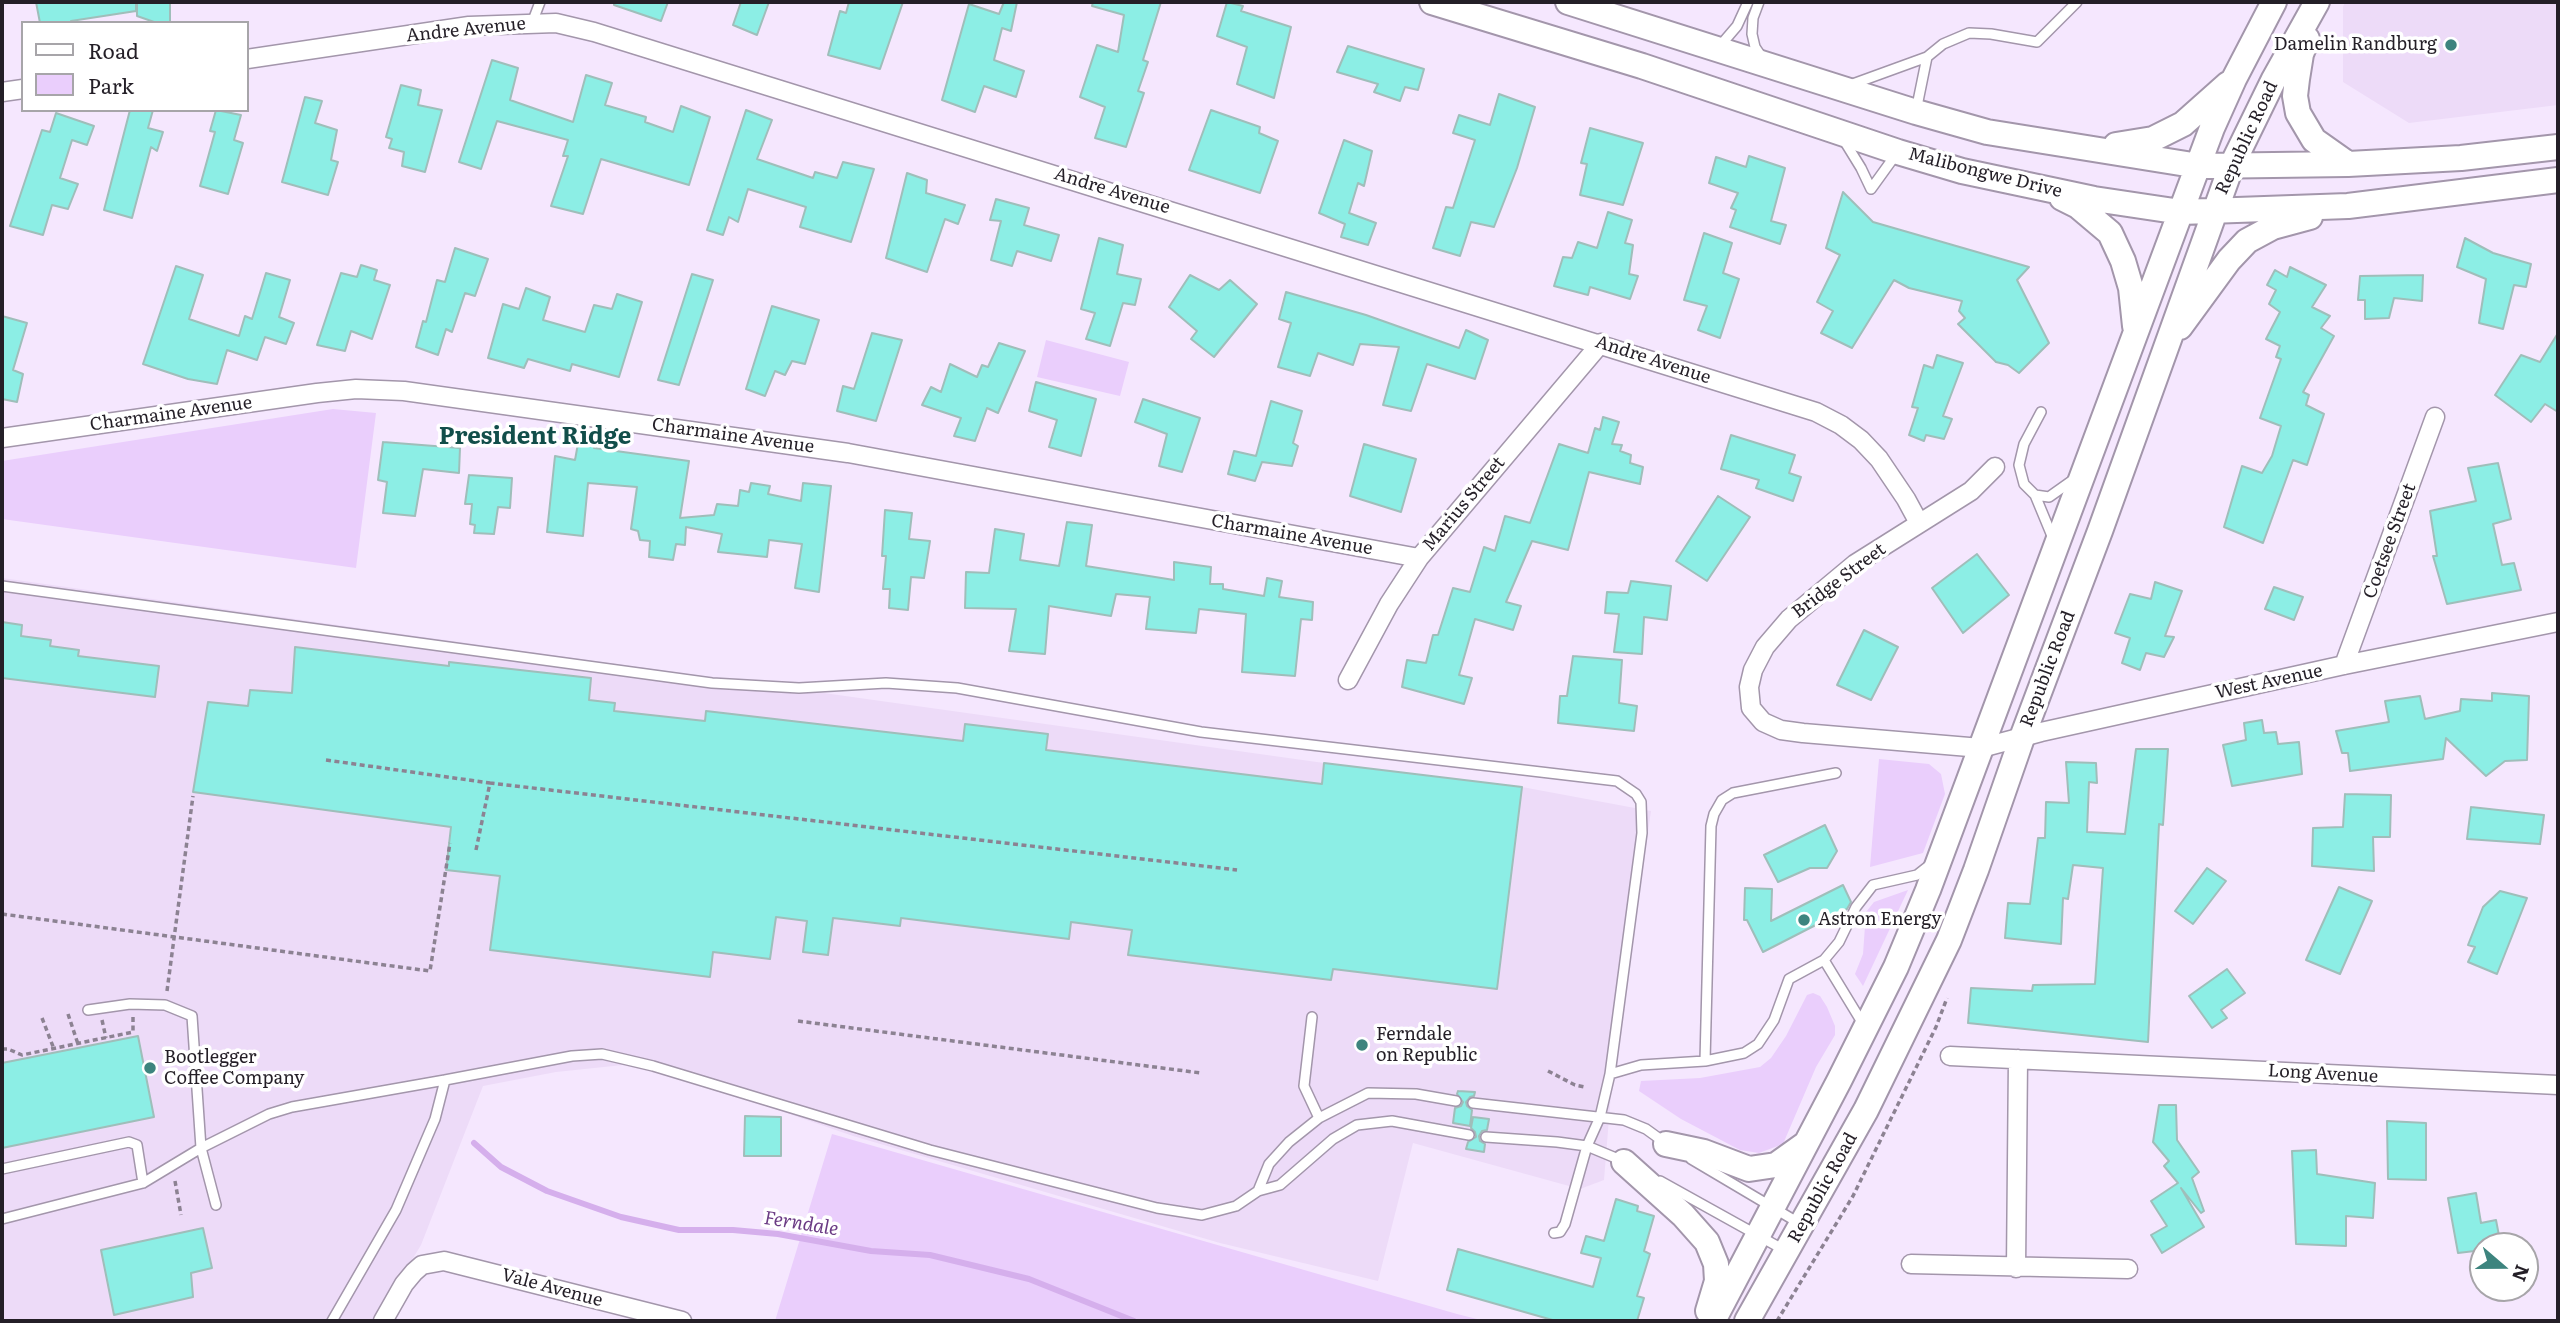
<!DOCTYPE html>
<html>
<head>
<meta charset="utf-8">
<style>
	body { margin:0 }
	#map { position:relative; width:2560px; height:1323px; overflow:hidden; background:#f5e7fe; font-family:Literata,serif }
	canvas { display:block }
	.frame { position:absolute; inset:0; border:4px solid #241f27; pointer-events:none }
	.legend { position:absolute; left:21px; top:21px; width:228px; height:91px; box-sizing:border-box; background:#fff; border:2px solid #a7a5a9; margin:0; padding:9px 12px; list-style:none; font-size:21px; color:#241f27 }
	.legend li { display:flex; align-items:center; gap:14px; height:35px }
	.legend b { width:35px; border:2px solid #a7a5a9 }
	.north { position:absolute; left:2469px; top:1232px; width:70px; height:70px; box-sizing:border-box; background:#fff; border:2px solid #a7a5a9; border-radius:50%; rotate:110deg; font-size:19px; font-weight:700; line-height:28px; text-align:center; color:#241f27 }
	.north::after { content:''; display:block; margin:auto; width:24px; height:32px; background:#3d847e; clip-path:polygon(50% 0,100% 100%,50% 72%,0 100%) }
</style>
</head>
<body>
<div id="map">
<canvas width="2560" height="1323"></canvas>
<div class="frame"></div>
<ul class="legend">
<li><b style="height:9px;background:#fff"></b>Road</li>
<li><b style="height:19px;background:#eacefc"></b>Park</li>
</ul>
<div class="north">N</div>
</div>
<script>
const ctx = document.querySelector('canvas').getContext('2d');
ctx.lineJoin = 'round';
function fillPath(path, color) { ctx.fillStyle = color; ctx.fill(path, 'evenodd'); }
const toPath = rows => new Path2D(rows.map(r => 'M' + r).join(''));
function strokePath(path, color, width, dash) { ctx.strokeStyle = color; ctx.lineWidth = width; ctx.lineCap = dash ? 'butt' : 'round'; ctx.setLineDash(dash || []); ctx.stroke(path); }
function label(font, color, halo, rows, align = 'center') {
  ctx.font = font + ' Literata,serif'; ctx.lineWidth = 7; ctx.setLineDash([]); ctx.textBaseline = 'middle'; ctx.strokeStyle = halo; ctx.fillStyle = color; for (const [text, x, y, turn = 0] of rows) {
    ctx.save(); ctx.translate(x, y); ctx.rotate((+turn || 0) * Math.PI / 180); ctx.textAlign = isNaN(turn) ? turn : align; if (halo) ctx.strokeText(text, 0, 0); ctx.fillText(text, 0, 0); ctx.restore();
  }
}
const built = toPath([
	[2345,2,2558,2,2558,105,2409,123,2343,82,2343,7],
	[2,578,1324,763,1522,787,1651,811,1612,1081,1604,1180,1580,1189,1413,1143,1378,1281,1220,1243,853,1136,642,1063,556,1072,483,1086,421,1245,375,1321,2,1321]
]);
const green = toPath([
	[1046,340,1129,362,1120,396,1037,377],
	[333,409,376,413,356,568,2,519,2,461],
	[1879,759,1929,764,1941,774,1945,794,1923,853,1870,867],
	[1908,890,1863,986,1855,974,1863,954,1866,912,1874,902],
	[1813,993,1820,996,1827,1007,1835,1026,1835,1035,1816,1067,1783,1144,1759,1153,1740,1150,1681,1119,1639,1091,1641,1081,1700,1078,1760,1067,1771,1058,1786,1036,1807,995],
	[832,1134,1457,1314,1485,1321,775,1321]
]);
const stream = toPath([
	[474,1143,501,1167,547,1191,621,1217,679,1230,733,1230,778,1234,871,1251,930,1255,1029,1279,1134,1321]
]);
const building = toPath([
	[36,2,136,2,136,11,71,21,71,23,40,23,36,2],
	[137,2,170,2,170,23,157,23,137,16,137,2],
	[614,2,668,2,661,21,614,5,614,2],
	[741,2,769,2,757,35,733,25,741,2],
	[849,2,903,2,880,69,828,55,840,11,846,13,849,2],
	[1004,2,1017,2,1011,31,1002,28,994,60,1024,71,1016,97,984,86,975,112,942,100,969,4,999,14,1004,2],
	[1093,2,1161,2,1143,60,1148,62,1138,91,1144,93,1126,147,1095,138,1105,107,1080,97,1097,45,1118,52,1124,15,1092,6,1093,2],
	[1227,2,1243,6,1241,11,1291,27,1274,98,1237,84,1247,47,1217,36,1227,2],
	[1348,46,1424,69,1418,90,1405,87,1400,101,1374,92,1378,84,1337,72,1348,46],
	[492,60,518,68,510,100,573,122,586,75,612,83,605,105,646,117,645,122,673,132,681,106,710,117,689,185,601,159,583,214,551,206,568,156,563,156,568,140,497,121,481,169,459,162,492,60],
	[401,85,421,90,418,105,442,110,425,172,402,166,404,152,389,148,392,139,386,137,401,85],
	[1499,94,1535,107,1517,168,1494,227,1471,222,1460,256,1433,248,1446,207,1453,208,1475,140,1453,133,1459,115,1490,125,1499,94],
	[305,97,322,101,315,123,337,130,331,160,338,162,328,195,282,182,305,97],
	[130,110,153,110,148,128,163,132,157,151,151,147,132,218,104,210,130,110],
	[216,110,241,115,234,140,243,143,228,194,200,186,215,132,210,131,216,110],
	[746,110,772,120,757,159,813,178,815,172,837,178,843,162,874,169,851,242,800,227,806,207,748,189,738,222,729,217,723,235,707,230,746,110],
	[1211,110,1260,127,1259,133,1278,141,1260,193,1189,170,1211,110],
	[56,113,94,126,87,145,72,140,60,178,78,184,68,209,52,205,43,235,10,226,42,130,50,132,56,113],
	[1590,128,1643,143,1623,205,1580,195,1587,164,1581,163,1590,128],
	[1344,140,1372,151,1364,186,1358,183,1349,213,1376,223,1368,245,1341,237,1345,224,1319,213,1344,140],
	[1749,156,1785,168,1771,221,1786,225,1780,244,1730,227,1736,210,1731,208,1738,193,1709,183,1716,157,1746,167,1749,156],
	[907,173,927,180,926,193,965,205,958,224,945,219,927,272,886,258,907,173],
	[1843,192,1873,222,2029,267,2017,280,2049,343,2019,373,2008,365,1996,362,1958,324,1965,318,1959,311,1962,301,1909,288,1894,280,1852,348,1821,333,1833,311,1817,302,1840,255,1826,248,1843,192],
	[996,199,1029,208,1024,225,1059,235,1051,261,1017,251,1012,266,991,260,1001,221,990,220,996,199],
	[1608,212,1632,220,1625,243,1633,245,1629,274,1638,276,1630,299,1590,287,1588,295,1554,286,1563,257,1572,258,1578,242,1597,248,1608,212],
	[1704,233,1732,243,1723,273,1739,279,1720,338,1698,330,1707,306,1684,300,1704,233],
	[1099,238,1123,245,1117,274,1141,279,1135,305,1123,303,1110,346,1086,339,1095,313,1081,309,1099,238],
	[2465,238,2493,253,2531,264,2526,287,2514,285,2503,329,2479,323,2486,279,2457,267,2465,238],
	[455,248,488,259,475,296,465,293,452,332,446,329,438,355,416,347,423,321,426,322,437,280,445,282,455,248],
	[361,265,377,270,374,280,390,285,372,339,351,331,345,351,317,345,341,273,357,277,361,265],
	[176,266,203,275,189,319,239,336,245,316,252,319,266,273,290,280,279,317,294,323,286,344,265,337,257,360,227,350,217,384,188,379,143,364,176,266],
	[2290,267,2326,285,2312,307,2330,316,2321,328,2334,336,2303,392,2309,395,2306,405,2324,414,2307,465,2293,460,2263,543,2224,527,2242,466,2262,473,2272,456,2281,426,2260,418,2281,359,2276,357,2280,346,2266,339,2280,312,2269,304,2276,290,2267,285,2275,270,2287,277,2290,267],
	[692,274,713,280,679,385,658,380,692,274],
	[1190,275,1219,290,1230,280,1257,304,1214,357,1191,339,1197,331,1169,307,1190,275],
	[2423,275,2422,301,2394,298,2389,318,2365,319,2365,300,2358,300,2360,276,2423,275],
	[526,288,550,297,543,320,585,332,594,305,612,309,617,294,642,302,619,377,572,364,570,371,528,359,524,368,488,358,503,304,519,309,526,288],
	[1286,292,1366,315,1459,348,1466,330,1488,340,1475,379,1427,364,1411,411,1383,405,1399,347,1360,344,1353,365,1318,353,1310,376,1278,367,1291,323,1279,319,1286,292],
	[772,306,819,320,805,364,792,361,785,375,775,371,765,396,746,389,772,306],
	[2,316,27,323,13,370,23,374,17,402,2,399,2,316],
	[872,333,902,340,876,421,837,411,843,386,854,389,872,333],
	[2558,333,2558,412,2545,404,2531,422,2495,395,2521,355,2540,362,2558,333],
	[999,343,1025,351,998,413,987,408,975,441,954,436,961,418,922,405,931,387,941,392,950,364,977,377,982,365,988,367,999,343],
	[1937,355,1963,363,1943,416,1952,419,1944,439,1926,435,1924,441,1909,435,1918,408,1912,407,1924,365,1933,368,1937,355],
	[1036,382,1096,399,1081,456,1049,447,1057,420,1029,411,1036,382],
	[1143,399,1200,418,1182,472,1159,466,1167,434,1135,422,1143,399],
	[1271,401,1302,411,1293,443,1298,446,1292,466,1262,462,1255,481,1228,474,1234,451,1256,456,1271,401],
	[1603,417,1619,422,1612,444,1622,445,1620,451,1631,455,1630,463,1643,467,1640,484,1589,472,1568,550,1532,541,1506,602,1521,606,1513,630,1475,619,1459,675,1472,678,1464,704,1402,687,1407,660,1426,663,1433,635,1438,635,1453,588,1470,592,1484,547,1495,551,1505,516,1530,523,1559,444,1588,453,1595,428,1600,430,1603,417],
	[1731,435,1795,455,1789,473,1801,477,1793,501,1756,488,1759,480,1721,469,1731,435],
	[579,438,594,442,594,448,689,461,680,518,714,515,717,504,738,506,740,490,749,492,751,483,770,486,768,494,801,501,803,483,831,486,819,592,795,588,802,544,769,540,767,557,718,552,722,534,686,527,685,545,676,544,673,560,649,557,650,541,640,540,638,531,631,529,637,487,588,483,583,536,547,532,555,456,575,460,579,438],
	[383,442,460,448,459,473,423,469,415,516,383,513,387,482,378,480,383,442],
	[1364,444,1416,459,1401,512,1350,496,1364,444],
	[2498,463,2511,519,2493,524,2502,565,2514,563,2521,590,2447,604,2433,556,2437,556,2430,511,2476,501,2468,468,2498,463],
	[469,475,512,478,510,508,498,507,494,534,474,533,475,525,470,524,472,504,465,504,469,475],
	[1718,496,1750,517,1707,581,1676,561,1718,496],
	[885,510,912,513,909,539,930,541,924,578,911,577,908,610,889,608,890,589,883,589,886,556,882,556,885,510],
	[1067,522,1092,525,1086,566,1174,580,1174,562,1211,567,1210,584,1223,584,1223,589,1264,596,1267,578,1282,581,1279,597,1313,602,1312,620,1301,619,1295,676,1242,672,1246,614,1199,609,1196,633,1146,629,1150,597,1116,594,1111,616,1049,606,1045,654,1009,651,1016,609,965,608,966,572,989,573,995,529,1024,534,1020,560,1059,566,1067,522],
	[1977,554,2009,595,1963,633,1932,588,1977,554],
	[1631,581,1671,586,1667,620,1644,617,1642,654,1614,652,1619,614,1605,613,1607,592,1628,593,1631,581],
	[2155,582,2182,591,2165,636,2174,637,2164,657,2146,653,2140,670,2122,663,2130,638,2115,633,2130,594,2151,599,2155,582],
	[2274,587,2303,597,2294,620,2265,609,2274,587],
	[2,622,22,625,21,636,51,640,50,646,79,650,78,656,159,666,155,697,2,678,2,622],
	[1864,630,1898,647,1871,700,1837,685,1864,630],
	[295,647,449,666,449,662,591,678,589,700,615,703,614,711,705,721,706,711,963,741,965,724,1048,734,1046,750,1322,784,1324,763,1522,787,1497,989,1333,969,1331,980,1128,955,1132,930,1071,922,1069,939,901,918,900,926,833,918,828,955,803,952,807,921,776,917,770,959,713,952,710,977,490,950,500,876,446,870,451,827,193,792,208,702,248,706,250,690,292,693,295,647],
	[1573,656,1622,660,1619,703,1637,706,1634,731,1558,723,1560,696,1567,696,1573,656],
	[2492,693,2529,696,2527,760,2505,761,2486,776,2446,738,2443,759,2350,771,2348,753,2342,753,2336,731,2389,722,2385,701,2420,696,2425,719,2460,711,2461,699,2492,701,2492,693],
	[2262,720,2264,733,2276,732,2278,744,2299,742,2302,774,2232,786,2223,745,2246,740,2244,723,2262,720],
	[2136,749,2168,749,2163,825,2159,824,2148,1042,1968,1023,1971,988,2032,991,2033,985,2095,984,2103,868,2073,865,2068,899,2063,898,2061,944,2005,938,2008,903,2030,904,2038,838,2045,838,2046,802,2069,803,2066,762,2096,763,2097,783,2089,782,2087,832,2125,834,2136,749],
	[2345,794,2391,795,2390,837,2373,837,2374,871,2312,866,2313,828,2343,827,2345,794],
	[2471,807,2544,815,2540,844,2467,839,2471,807],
	[1825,825,1837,851,1827,868,1810,868,1778,882,1764,855,1825,825],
	[2207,868,2226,881,2193,924,2175,911,2207,868],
	[1843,885,1851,902,1847,909,1763,952,1747,920,1744,920,1745,888,1772,889,1771,921,1843,885],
	[2339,887,2372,901,2340,974,2306,960,2339,887],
	[2500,891,2527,898,2497,974,2468,962,2475,947,2468,945,2483,907,2500,891],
	[2227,969,2245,993,2221,1010,2227,1018,2212,1028,2189,996,2227,969],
	[138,1036,154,1117,2,1148,2,1063,138,1036],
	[1458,1091,1475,1092,1474,1096,1470,1097,1466,1102,1467,1106,1472,1110,1470,1126,1453,1123,1455,1108,1461,1106,1463,1102,1457,1094,1458,1091],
	[2159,1105,2176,1105,2177,1140,2199,1172,2192,1178,2204,1211,2201,1213,2181,1188,2204,1227,2162,1253,2151,1235,2167,1226,2151,1201,2178,1183,2164,1166,2169,1161,2153,1142,2159,1105],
	[745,1116,781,1117,781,1156,744,1156,745,1116],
	[1473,1117,1489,1119,1487,1130,1482,1131,1479,1136,1480,1141,1485,1144,1484,1152,1466,1149,1468,1142,1476,1137,1475,1132,1471,1128,1473,1117],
	[2387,1121,2426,1123,2426,1180,2388,1179,2387,1121],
	[2316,1150,2317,1174,2375,1183,2373,1218,2346,1216,2346,1246,2296,1244,2292,1151,2316,1150],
	[2476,1193,2481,1223,2496,1220,2501,1246,2483,1246,2483,1250,2458,1253,2448,1198,2476,1193],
	[1616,1199,1638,1206,1637,1211,1654,1216,1644,1251,1650,1254,1637,1296,1644,1298,1637,1321,1556,1321,1447,1290,1458,1249,1593,1287,1601,1258,1581,1253,1586,1236,1604,1241,1616,1199],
	[203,1228,212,1268,191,1273,193,1297,114,1315,101,1250,203,1228]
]);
const path = toPath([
	[326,760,490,783],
	[476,850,490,783,1237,870],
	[2,914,430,971,450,843],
	[167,991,193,796],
	[68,1014,78,1044],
	[42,1018,54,1049],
	[102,1020,106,1038],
	[798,1021,1201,1073],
	[2,1049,8,1049,22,1055,133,1032,133,1016],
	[1548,1071,1575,1085,1585,1087],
	[175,1181,181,1215],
	[1777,1321,1853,1196,1936,1027,1947,998]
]);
const lane = toPath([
	[1759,2,1753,18,1752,34,1755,47,1761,56],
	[532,23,540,2],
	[1719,47,1737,26,1748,2],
	[1850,85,1927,57,1943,44,1969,33,1991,34,2037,42,2077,2],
	[1916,111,1927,57],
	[1845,142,1861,168,1871,189],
	[1871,189,1897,153],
	[2041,412,2024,444,2019,465,2024,484,2035,495,2052,536],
	[2035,495,2049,497,2073,480],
	[2,586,712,683,799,688,886,683,957,688,1201,732,1617,781,1636,794,1641,802,1642,833,1610,1074,1600,1117,1587,1146,1565,1224,1560,1232,1554,1233],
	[1824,960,1863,1024],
	[88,1010,130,1004,165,1005,192,1016,201,1148,269,1114,292,1107,445,1080],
	[1312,1017,1304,1086,1319,1118],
	[1705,1061,1711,826,1714,814,1722,800,1733,793,1836,773],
	[1610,1074,1641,1065,1705,1061,1744,1053,1758,1044,1774,1020,1789,979,1824,960,1839,942,1856,907,1873,885,1917,875,1931,864],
	[1473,1103,1624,1120,1646,1129,1664,1142],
	[1486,1137,1557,1142,1587,1146,1623,1161],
	[1691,1159,1799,1223],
	[2,1169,129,1142,137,1145,143,1183],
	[1660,1181,1786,1251],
	[1258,1191,1269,1164,1289,1142,1319,1118,1368,1093,1416,1094,1456,1101],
	[2,1219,143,1183,201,1148,216,1205],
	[332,1321,396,1210,435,1119,445,1080,572,1056,602,1054,653,1066,930,1150,1157,1208,1202,1215,1236,1206,1258,1191,1280,1185,1333,1139,1357,1125,1392,1121,1469,1135]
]);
const street = toPath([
	[247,59,469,26,556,23,594,32,1816,412,1841,425,1861,440,1879,459,1906,499,1919,523],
	[2,92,23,89],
	[2,438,317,393,356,389,404,391,848,453,1419,558],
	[1995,467,1971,491,1855,564,1789,619,1765,647,1753,670,1749,687,1751,708,1763,722,1781,730,1803,733,1981,748,2041,732,2344,665,2558,622],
	[2344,665,2435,417],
	[1348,680,1389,604,1419,558,1601,343],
	[1950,1056,2558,1085],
	[1911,1264,2128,1269],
	[2016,1268,2018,1059],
	[383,1321,404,1284,414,1272,422,1265,444,1261,682,1321]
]);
const secondary = toPath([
	[1432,2,1642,66,1898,152,1962,171,2094,199,2181,212,2348,206,2558,180],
	[1568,2,1916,112,1987,132,2199,166,2348,164,2461,158,2558,147],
	[2307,39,2301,54,2297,79,2295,96,2298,113,2314,140,2348,164],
	[2116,145,2153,139,2183,124,2228,84],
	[2062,198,2078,206,2110,233,2123,261,2131,288,2135,326],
	[2180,327,2229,260,2247,241,2273,227,2310,217],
	[1666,1144,1704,1152,1749,1169,1776,1165,1804,1145],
	[1624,1162,1683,1215,1707,1242,1716,1264,1717,1281,1708,1311],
	[1713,1321,1839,1081,1896,967,1928,890,2212,128,2234,79,2274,2],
	[1747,1321,1866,1110,1949,940,1976,870,2023,735,2100,531,2231,167,2274,79,2317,2]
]);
const markers = [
	[2451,45,7,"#3d847e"],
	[1804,920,7,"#3d847e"],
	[1362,1045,7,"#3d847e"],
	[150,1068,7,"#3d847e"]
];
const streetNames = [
	["Andre Avenue",466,30,-6],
	["Republic Road",2247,138,-65],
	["Malibongwe Drive",1985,173,14],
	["Andre Avenue",1112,191,17],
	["Andre Avenue",1653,360,18],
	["Charmaine Avenue",171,414,-8],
	["Charmaine Avenue",733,436,8],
	["Marius Street",1464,504,-50],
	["Charmaine Avenue",1292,535,10],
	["Coetsee Street",2390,541,-70],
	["Bridge Street",1839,581,-37],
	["Republic Road",2048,669,-69],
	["West Avenue",2269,682,-12],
	["Long Avenue",2323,1074,3],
	["Republic Road",1823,1188,-61],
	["Vale Avenue",552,1288,15]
];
const poiNames = [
	["Damelin Randburg",2437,45,"right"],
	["Astron Energy",1818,920],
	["Ferndale",1376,1035],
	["on Republic",1376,1056],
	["Bootlegger",164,1058],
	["Coffee Company",164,1079]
];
const waterNames = [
	["Ferndale",801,1224,9]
];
const districtNames = [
	["President Ridge",535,437]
];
fillPath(built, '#eddbf8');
fillPath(green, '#eacefc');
strokePath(stream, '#d5afec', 6);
fillPath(building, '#8ceee5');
strokePath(building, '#9fbeba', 2);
strokePath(lane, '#a396ab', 12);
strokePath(street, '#a396ab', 21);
strokePath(secondary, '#a396ab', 28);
strokePath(path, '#8c8292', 3.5, [5, 3.5]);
strokePath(lane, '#fff', 9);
strokePath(street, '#fff', 18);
strokePath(secondary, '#fff', 24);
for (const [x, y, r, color] of markers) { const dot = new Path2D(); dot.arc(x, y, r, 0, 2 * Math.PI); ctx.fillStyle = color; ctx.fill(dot); strokePath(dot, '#fff', 2.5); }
label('18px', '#241f27', '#fff', streetNames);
label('18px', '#241f27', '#fff', poiNames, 'left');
label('italic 19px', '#6b3b84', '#fff', waterNames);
label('bold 24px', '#124e4a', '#fff', districtNames);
</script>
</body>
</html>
